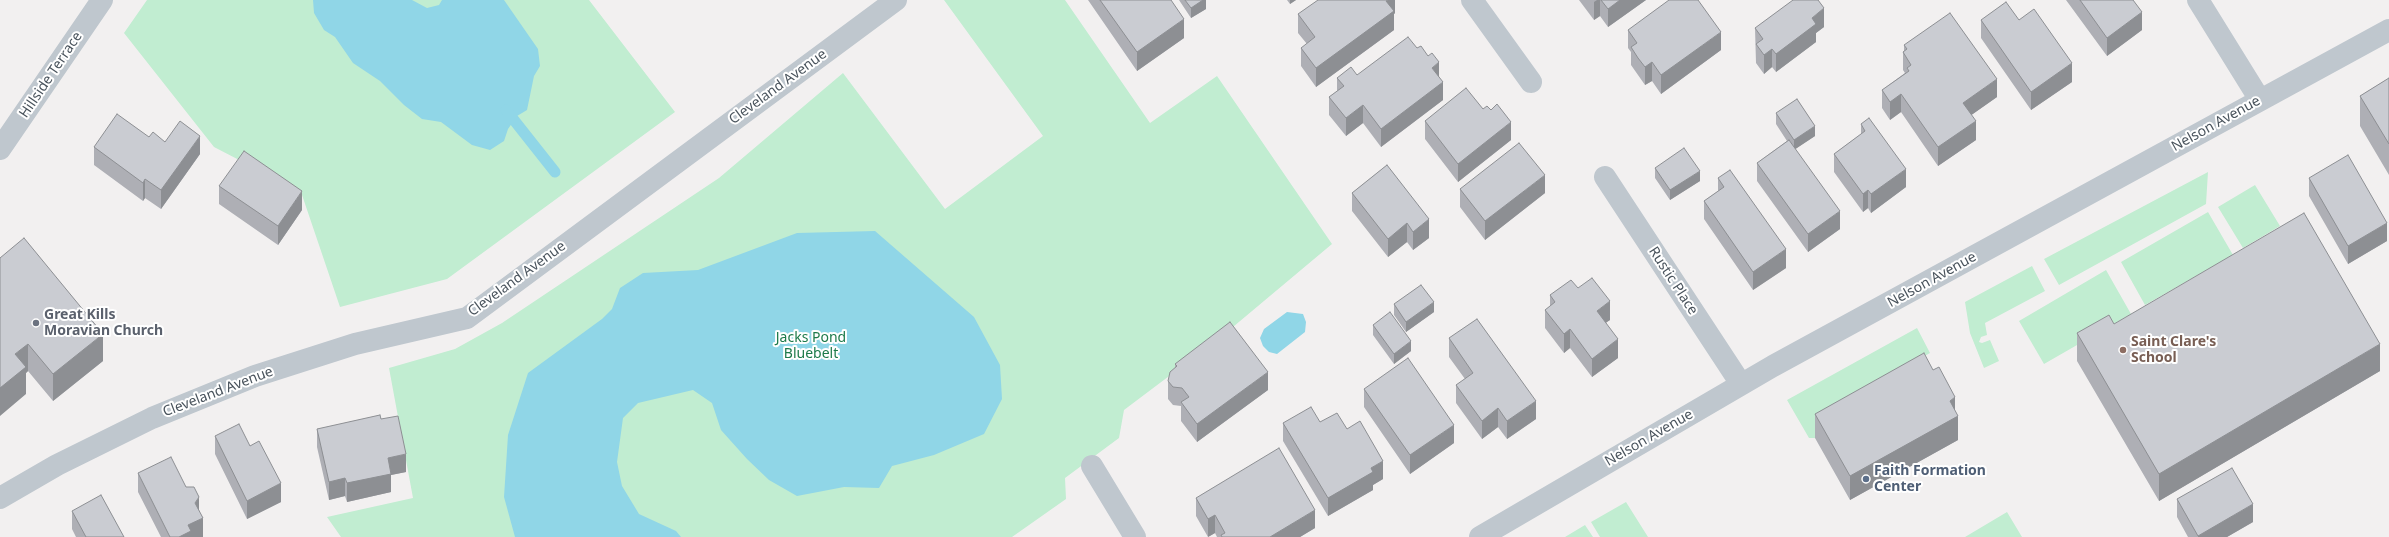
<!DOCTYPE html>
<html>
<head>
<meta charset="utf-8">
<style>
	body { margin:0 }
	canvas { display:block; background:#f2f0f0 }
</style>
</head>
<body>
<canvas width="2389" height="537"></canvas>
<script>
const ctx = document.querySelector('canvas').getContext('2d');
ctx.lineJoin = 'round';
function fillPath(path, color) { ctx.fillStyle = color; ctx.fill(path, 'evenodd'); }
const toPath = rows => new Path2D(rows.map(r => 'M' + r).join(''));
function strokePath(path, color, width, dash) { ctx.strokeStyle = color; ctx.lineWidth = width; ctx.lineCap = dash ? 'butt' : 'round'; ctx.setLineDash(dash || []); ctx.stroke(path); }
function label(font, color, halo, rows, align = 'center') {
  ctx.font = font + ' "Noto Sans",sans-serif'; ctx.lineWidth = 4; ctx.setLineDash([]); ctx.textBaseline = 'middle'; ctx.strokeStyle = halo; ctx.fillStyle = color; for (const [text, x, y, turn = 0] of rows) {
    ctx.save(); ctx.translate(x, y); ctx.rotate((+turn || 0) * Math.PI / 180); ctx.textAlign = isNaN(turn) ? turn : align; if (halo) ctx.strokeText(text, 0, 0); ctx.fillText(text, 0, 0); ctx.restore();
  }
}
const green = toPath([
	[147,0,589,0,675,112,447,279,340,307,301,192,214,147,124,33],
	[944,0,1065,0,1150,123,1217,76,1332,244,1221,337,1124,410,1119,438,1065,478,1066,499,1012,537,341,537,327,517,413,498,389,368,455,349,502,323,719,178,843,73,945,209,1043,136],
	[2208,172,2206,204,2059,285,2044,259],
	[2255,185,2280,226,2243,248,2218,207],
	[2208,212,2233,255,2145,305,2121,262],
	[2032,266,2045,291,1985,323,1987,335,1981,337,1979,342,1982,343,1990,340,1999,361,1984,368,1970,333,1965,302],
	[2106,270,2131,314,2044,364,2019,321],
	[1917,328,1930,353,1896,372,1815,438,1809,438,1787,400],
	[1626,502,1648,537,1600,537,1591,522],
	[2007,512,2022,537,1965,537],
	[1585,525,1593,537,1565,537]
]);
const water = toPath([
	[313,0,412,0,427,8,439,5,442,0,504,0,538,49,540,66,534,76,527,110,517,116,508,129,504,141,490,150,472,145,441,122,422,119,404,105,380,81,353,63,335,37,324,30,314,13],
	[875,231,974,317,1000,365,1002,399,984,434,934,455,892,466,879,488,844,487,797,496,769,480,747,459,721,430,712,403,693,390,638,403,623,418,617,462,622,486,639,514,676,531,681,537,515,537,504,497,508,435,528,373,602,319,612,309,620,288,643,273,698,270,797,233],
	[1287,312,1303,314,1306,322,1305,332,1277,354,1269,352,1263,346,1260,338,1264,329]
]);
const stream = toPath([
	[506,110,555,172]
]);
const minor = toPath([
	[1472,0,1531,82],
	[2198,0,2260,100],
	[0,149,102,0],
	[1605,177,1741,384],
	[1092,466,1135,537],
	[0,498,57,465,152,418,255,376,355,344,467,318,896,0],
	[1480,537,1773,366,2389,30]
]);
const wall = toPath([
	[1088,0,1171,0,1184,38,1137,71],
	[1179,0,1206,0,1206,9,1191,18],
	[1287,0,1296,0,1290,4],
	[1395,0,1395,13,1394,14,1394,30,1316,87,1301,66,1301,48,1307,44,1298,33,1298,14],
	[1579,0,1646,0,1608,27,1600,16,1594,20],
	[2066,0,2133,0,2142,30,2107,56],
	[1981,20,2019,20,2072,82,2031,110,1981,38],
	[1824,27,1816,33,1816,42,1776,72,1772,67,1764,74,1756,63,1755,28],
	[1628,30,1721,50,1661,94,1652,81,1645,85,1631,65,1631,52,1628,48],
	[1904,45,1997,97,1971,115,1976,140,1938,166,1901,112,1890,120,1882,108,1882,90,1905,73,1903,70,1903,52,1904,51],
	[1417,48,1439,77,1443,100,1381,147,1363,123,1346,136,1329,115,1329,97,1337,91,1337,78,1357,75],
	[2389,78,2389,175,2360,126,2360,96],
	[1483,109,1511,140,1458,182,1425,139,1425,121],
	[1776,113,1815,136,1795,149,1840,229,1808,252,1757,181,1757,163,1787,141,1776,124],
	[1861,124,1906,187,1871,213,1868,208,1863,212,1834,172,1834,154,1861,134],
	[149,137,165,142,200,154,161,209,145,198,143,201,94,165,94,147],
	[1387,165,1429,238,1413,250,1407,242,1388,257,1352,211,1352,193],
	[1655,168,1700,181,1670,200,1655,178],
	[1718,178,1786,268,1753,290,1704,219,1704,201,1718,191],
	[2309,178,2387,241,2348,264,2309,196],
	[219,186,302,210,278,245,219,204],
	[1460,189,1545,193,1485,240,1460,207],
	[0,258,103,361,53,401,28,371,26,373,26,394],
	[1578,288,1610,320,1606,322,1618,358,1592,377,1570,348,1564,353,1545,328,1545,310,1550,306,1550,295],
	[1394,304,1434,312,1406,332,1394,315],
	[2114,324,2380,371,2159,501,2077,361,2077,333],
	[1373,325,1411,351,1394,364,1373,335],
	[1449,338,1536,419,1507,439,1498,427,1482,439,1456,403,1456,385,1465,379,1449,357],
	[1175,364,1268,390,1197,442,1181,421,1181,406,1173,405,1168,399,1168,381,1175,368],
	[1364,389,1454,443,1410,474,1364,407],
	[1955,411,1958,440,1850,500,1815,438,1815,414],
	[381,419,406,472,391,475,391,492,347,502,345,496,329,500,317,447,317,429],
	[1320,422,1347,429,1383,479,1373,485,1373,490,1328,516,1283,441,1283,423],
	[215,436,250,446,281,502,247,519,215,454],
	[138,473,186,487,199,510,203,537,161,537,138,492],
	[1196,498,1315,528,1300,537,1217,537,1215,533,1208,537,1196,516],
	[2177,499,2253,522,2227,537,2188,537,2177,517],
	[72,511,124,537,76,537,72,529]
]);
const shadedWall = toPath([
	[1203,0,1206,0,1206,9,1191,18,1191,8],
	[1290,0,1296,0,1290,4],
	[1388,0,1395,0,1395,13,1394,14,1394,30,1316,87,1316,68],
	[1597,0,1600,0,1600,16,1594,20,1594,2],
	[1620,0,1646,0,1608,27,1608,9],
	[1824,8,1824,27,1816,33,1816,42,1776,72,1776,54,1812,18],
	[2142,12,2142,30,2107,56,2107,38],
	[1184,19,1184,38,1137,71,1137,52],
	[1721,32,1721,50,1661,94,1661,75],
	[1772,49,1772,67,1764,74,1764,55],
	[1439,62,1439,80,1432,68],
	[1652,62,1652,81,1645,85,1645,67],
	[2072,63,2072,82,2031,110,2031,92],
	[1997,79,1997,97,1963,121,1963,103],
	[1443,82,1443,100,1381,147,1381,129],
	[1901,94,1901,112,1890,120,1890,102],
	[1363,105,1363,123,1346,136,1346,118],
	[1976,121,1976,140,1938,166,1938,147],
	[1511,122,1511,140,1458,182,1458,164],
	[1815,126,1815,136,1794,150,1794,140],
	[200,136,200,154,161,209,161,190],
	[1906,169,1906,187,1871,213,1871,194],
	[1700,171,1700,181,1670,200,1670,190],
	[1545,175,1545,193,1485,240,1485,221],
	[145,179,145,198,143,201,143,183],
	[1868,190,1868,208,1863,212,1863,194],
	[302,191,302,210,278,245,278,226],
	[1840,211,1840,229,1808,252,1808,234],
	[1429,219,1429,238,1413,250,1413,232],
	[1407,223,1407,242,1388,257,1388,239],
	[2387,223,2387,241,2348,264,2348,246],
	[1786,249,1786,268,1753,290,1753,272],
	[1610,301,1610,320,1597,329,1597,311],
	[1434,302,1434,312,1406,332,1406,322],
	[1570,329,1570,348,1564,353,1564,334],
	[103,334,103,361,53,401,53,374],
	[1618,339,1618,358,1592,377,1592,359],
	[1411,341,1411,351,1394,364,1394,354],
	[28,344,28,371,26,373,26,394,0,416,0,388,15,354],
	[2380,344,2380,371,2159,501,2159,474],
	[1268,372,1268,390,1197,442,1197,424],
	[1955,397,1955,417,1958,416,1958,440,1850,500,1850,476,1950,401],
	[1536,401,1536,419,1507,439,1507,421],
	[1498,408,1498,427,1482,439,1482,421],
	[1454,425,1454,443,1410,474,1410,455],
	[406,454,406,472,391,475,391,492,347,502,347,483,388,458],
	[1383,461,1383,479,1373,485,1373,490,1328,516,1328,498,1371,468],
	[345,478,345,496,329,500,329,482],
	[281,483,281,502,247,519,247,501],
	[199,497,199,515,195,503],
	[2253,504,2253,522,2227,537,2198,537,2198,536],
	[1315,510,1315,528,1300,537,1270,537],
	[1215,515,1215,533,1208,537,1208,519],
	[203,518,203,537,179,537,188,525]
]);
const building = toPath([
	[1100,0,1171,0,1184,19,1137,52,1100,0],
	[1185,0,1203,0,1191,8,1185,0],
	[1318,0,1388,0,1386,1,1394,11,1316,68,1301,48,1315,37,1298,14,1318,0],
	[1601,0,1620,0,1608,9,1601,0],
	[1669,0,1698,0,1721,32,1661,75,1652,62,1645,67,1638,58,1631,47,1637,43,1628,30,1669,0],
	[1793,0,1818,0,1824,8,1812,18,1816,24,1776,54,1772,49,1764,55,1756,44,1763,39,1755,28,1793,0],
	[2080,0,2133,0,2142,12,2107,38,2080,0],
	[2006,2,2019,20,2034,9,2072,63,2031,92,1981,20,2006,2],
	[1950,13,1997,79,1963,103,1976,121,1938,147,1901,94,1890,102,1882,90,1909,71,1907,68,1911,65,1903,52,1907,49,1904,45,1950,13],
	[1408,37,1417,48,1421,46,1428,56,1432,53,1439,62,1432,68,1443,82,1381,129,1363,105,1346,118,1329,97,1344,86,1337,78,1351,67,1357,75,1408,37],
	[2389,78,2389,144,2360,96,2389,78],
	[1466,88,1483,109,1487,106,1491,110,1497,104,1511,122,1458,164,1425,121,1466,88],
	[1797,99,1815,126,1794,140,1776,113,1797,99],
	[117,114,149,137,153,132,165,142,180,121,200,136,161,190,145,179,143,183,94,147,117,114],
	[1869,118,1906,169,1871,194,1868,190,1863,194,1834,154,1865,131,1861,124,1869,118],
	[1789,140,1840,211,1808,234,1757,163,1789,140],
	[1519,143,1545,175,1485,221,1460,189,1519,143],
	[1684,148,1700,171,1670,190,1655,168,1684,148],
	[244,151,302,191,278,226,219,186,244,151],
	[2348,155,2387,223,2348,246,2309,178,2348,155],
	[1387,165,1429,219,1413,232,1407,223,1388,239,1352,193,1387,165],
	[1730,170,1786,249,1753,272,1704,201,1724,187,1718,178,1730,170],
	[2304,213,2380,344,2159,474,2077,333,2109,315,2114,324,2304,213],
	[24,238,103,334,53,374,28,344,15,354,26,367,0,388,0,258,24,238],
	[1592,278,1610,301,1597,311,1618,339,1592,359,1570,329,1564,334,1545,310,1555,302,1550,295,1571,280,1578,288,1592,278],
	[1421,285,1434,302,1406,322,1394,304,1421,285],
	[1390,312,1411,341,1394,354,1373,325,1390,312],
	[1477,319,1536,401,1507,421,1498,408,1482,421,1456,385,1473,373,1449,338,1477,319],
	[1230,322,1268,372,1197,424,1181,402,1189,397,1182,388,1173,387,1168,381,1170,372,1177,366,1175,364,1230,322],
	[1924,353,1933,370,1939,367,1955,397,1950,401,1958,416,1850,476,1815,414,1924,353],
	[1408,358,1454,425,1410,455,1364,389,1408,358],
	[1311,407,1320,422,1337,413,1347,429,1360,421,1383,461,1371,468,1373,472,1328,498,1283,423,1311,407],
	[380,415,381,419,398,416,406,454,388,458,391,474,347,483,345,478,329,482,317,429,380,415],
	[239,424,250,446,259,441,281,483,247,501,215,436,239,424],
	[1279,448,1315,510,1270,537,1222,537,1221,535,1225,533,1215,515,1208,519,1196,498,1279,448],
	[171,457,186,487,194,487,199,497,195,503,203,518,188,525,191,531,179,537,170,537,138,473,171,457],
	[2232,468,2253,504,2198,536,2177,499,2232,468],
	[101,495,124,537,86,537,72,511,101,495]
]);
const markers = [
	[36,323,4,"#6b7280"],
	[2123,350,4,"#8d6e63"],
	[1866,479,4,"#5c6f8a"]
];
const streetNames = [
	["Hillside Terrace",51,75,-56],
	["Cleveland Avenue",778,87,-36],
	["Nelson Avenue",2216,124,-29],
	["Cleveland Avenue",517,279,-36],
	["Nelson Avenue",1932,280,-29],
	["Rustic Place",1673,281,57],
	["Cleveland Avenue",218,392,-21],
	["Nelson Avenue",1649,438,-30]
];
const worshipNames = [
	["Great Kills",44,315],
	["Moravian Church",44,331]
];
const parkNames = [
	["Jacks Pond",811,338],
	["Bluebelt",811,354]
];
const educationNames = [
	["Saint Clare's",2131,342],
	["School",2131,358]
];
const serviceNames = [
	["Faith Formation",1874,471],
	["Center",1874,487]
];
fillPath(green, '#c1edd1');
fillPath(water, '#90d6e7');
strokePath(stream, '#90d6e7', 11);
strokePath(minor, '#bfc7ce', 22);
fillPath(wall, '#aeafb5');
fillPath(shadedWall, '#8d8f93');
fillPath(building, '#caccd2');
strokePath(building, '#8d8f93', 1);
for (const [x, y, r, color] of markers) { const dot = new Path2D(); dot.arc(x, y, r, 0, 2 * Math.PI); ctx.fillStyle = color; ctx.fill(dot); strokePath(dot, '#fff', 1.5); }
label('14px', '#49535c', '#fff', streetNames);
label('bold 14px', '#5b616d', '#fff', worshipNames, 'left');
label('14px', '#1d7a4a', '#fff', parkNames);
label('bold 14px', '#785e54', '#fff', educationNames, 'left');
label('bold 14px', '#4e5e75', '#fff', serviceNames, 'left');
</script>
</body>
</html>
